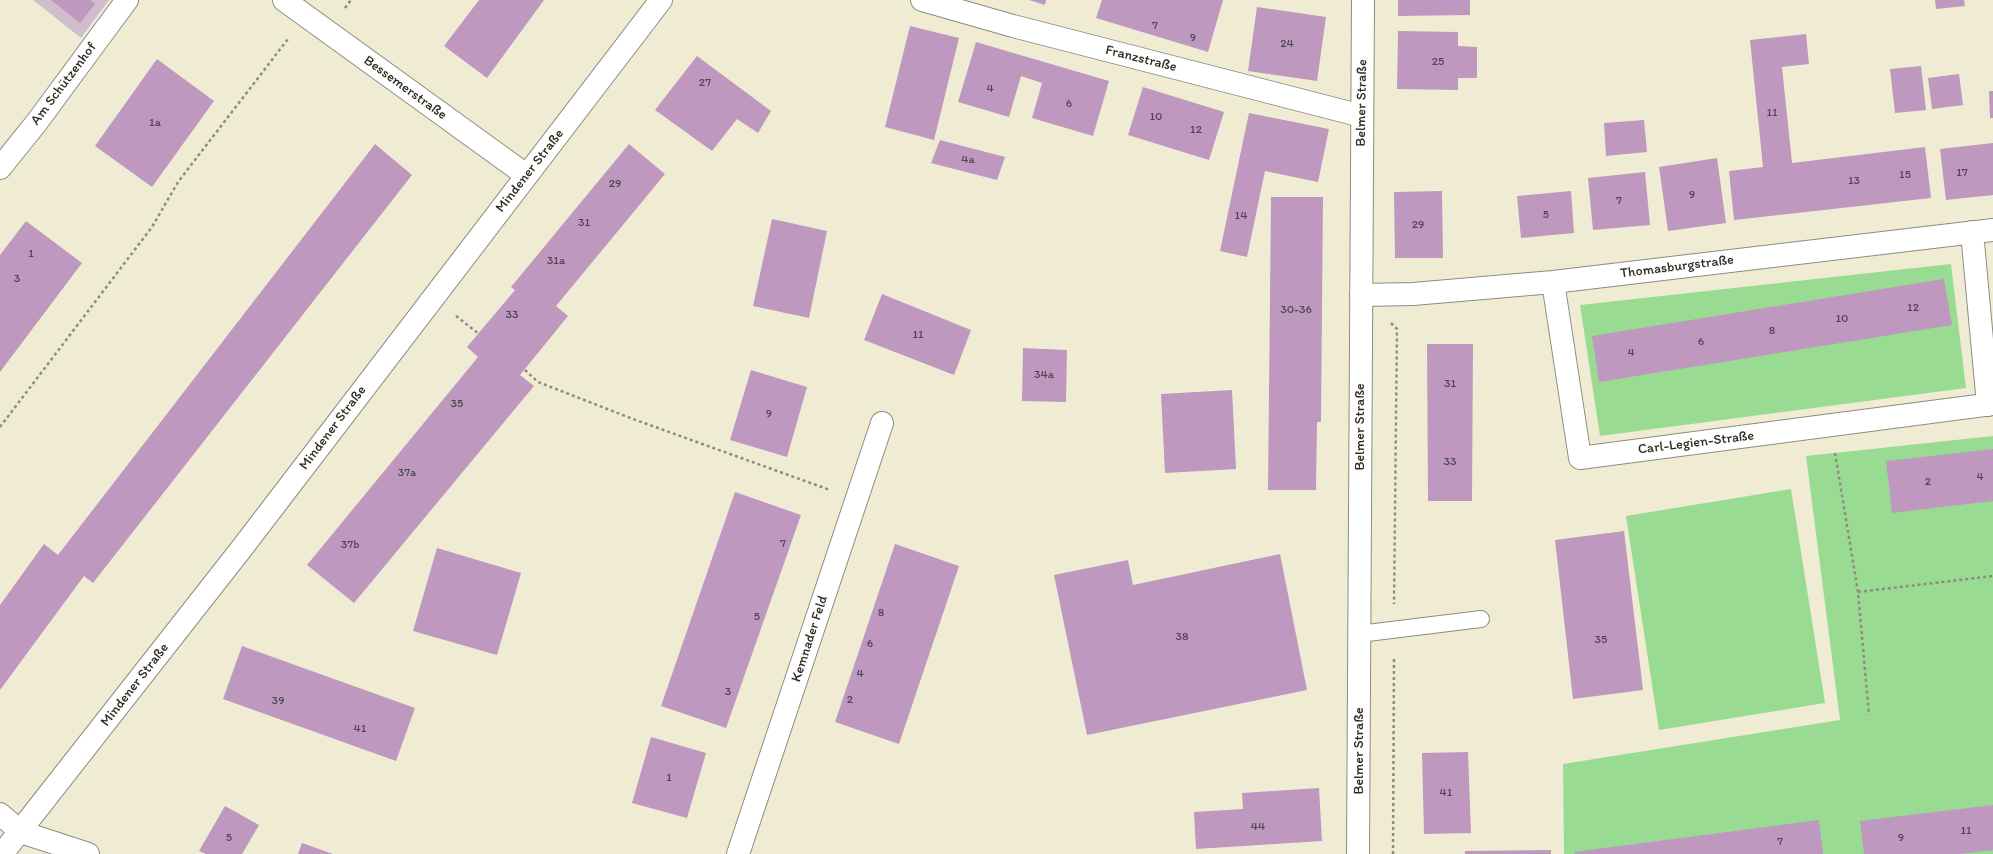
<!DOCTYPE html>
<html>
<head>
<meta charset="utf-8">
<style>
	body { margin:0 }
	canvas { display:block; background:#f0ecd4 }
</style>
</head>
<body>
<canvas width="1993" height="854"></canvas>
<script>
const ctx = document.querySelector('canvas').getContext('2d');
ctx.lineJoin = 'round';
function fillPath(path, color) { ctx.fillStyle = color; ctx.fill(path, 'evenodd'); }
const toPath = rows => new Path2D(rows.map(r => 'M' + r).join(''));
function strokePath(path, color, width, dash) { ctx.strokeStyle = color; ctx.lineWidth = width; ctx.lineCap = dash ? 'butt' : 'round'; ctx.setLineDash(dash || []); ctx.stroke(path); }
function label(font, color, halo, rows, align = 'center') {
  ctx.font = font + ' Itim,sans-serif'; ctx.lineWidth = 3; ctx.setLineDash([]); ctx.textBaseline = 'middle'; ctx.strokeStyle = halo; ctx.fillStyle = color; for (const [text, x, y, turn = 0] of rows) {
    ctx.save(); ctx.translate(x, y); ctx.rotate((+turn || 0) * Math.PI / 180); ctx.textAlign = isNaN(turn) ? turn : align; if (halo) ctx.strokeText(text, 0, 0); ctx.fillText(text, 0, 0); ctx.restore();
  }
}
const industrial = toPath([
	[33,0,109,0,81,38]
]);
const green = toPath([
	[1951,264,1966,388,1600,436,1580,305],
	[1993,436,1993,854,1564,854,1563,764,1840,720,1806,456],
	[1791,489,1825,703,1659,730,1626,516]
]);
const building = toPath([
	[51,0,90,0,95,4,80,23],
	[479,0,544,0,487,78,444,46],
	[1029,0,1046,0,1045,5],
	[1102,0,1223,0,1208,52,1096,18],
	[1398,0,1470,0,1470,15,1398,16],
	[1935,0,1964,0,1965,6,1936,9],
	[1257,7,1326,17,1317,81,1248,71],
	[910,26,959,38,934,140,885,127],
	[1398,31,1458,32,1458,46,1477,47,1477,78,1458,78,1458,90,1397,89],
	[1806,34,1809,64,1782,67,1792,163,1925,147,1931,198,1734,220,1729,171,1763,167,1750,40],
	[976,42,1109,81,1093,136,1032,118,1042,83,1021,76,1009,117,958,102],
	[697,56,771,111,758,133,737,119,712,151,655,110],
	[157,59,214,101,152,187,95,146],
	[1921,66,1926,110,1895,113,1890,69],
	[1959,74,1963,105,1932,109,1928,78],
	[1143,87,1224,112,1209,160,1128,135],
	[1989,91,1993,91,1993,118,1990,118],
	[1249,113,1329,129,1318,182,1265,171,1247,257,1220,251],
	[1644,120,1647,152,1606,156,1604,123],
	[940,140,1005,157,997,180,931,163],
	[1993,143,1993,195,1946,200,1940,149],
	[375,144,412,175,93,583,84,576,0,690,0,605,44,544,58,555],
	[629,144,665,174,556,306,568,316,520,375,534,386,354,603,307,565,478,357,467,347,515,290,511,287],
	[1717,158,1726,223,1668,231,1659,167],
	[1645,172,1650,225,1593,230,1588,178],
	[1442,191,1443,258,1395,258,1394,192],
	[1571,191,1574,233,1521,238,1517,196],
	[1271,197,1323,197,1321,422,1317,422,1316,490,1268,490],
	[772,219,827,231,809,318,753,306],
	[26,221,82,263,0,372,0,255],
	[1944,279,1952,325,1599,382,1592,336],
	[882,294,971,330,954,375,864,340],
	[1427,344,1473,344,1472,501,1428,501],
	[1023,348,1067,350,1066,402,1022,401],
	[751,370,807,387,787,457,730,440],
	[1232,390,1236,469,1165,473,1161,394],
	[1993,449,1993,501,1892,513,1886,461],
	[735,492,801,515,726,728,661,706],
	[1624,531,1643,690,1573,699,1555,540],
	[895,544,959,566,899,744,835,722],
	[437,548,521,573,497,655,413,631],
	[1280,554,1307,690,1087,735,1054,575,1128,560,1133,585],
	[242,646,415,708,396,761,223,699],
	[651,737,706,753,687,818,632,803],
	[1468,752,1471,833,1424,834,1422,753],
	[1319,788,1322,841,1196,849,1194,812,1243,809,1242,793],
	[1993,805,1993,850,1959,854,1864,854,1860,821],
	[225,806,259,825,242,854,206,854,199,851],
	[1819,820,1823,854,1575,854,1574,852],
	[302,843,333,854,298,854],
	[1551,850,1551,854,1465,854,1465,851]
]);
const path = toPath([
	[345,8,351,0],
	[456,316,479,334],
	[1391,323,1397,329,1394,604],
	[525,370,538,382,633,419,830,490],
	[0,427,152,227,178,182,288,39],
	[1835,453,1858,592,1869,715],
	[1858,592,1993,576],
	[1393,854,1394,657]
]);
const service = toPath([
	[1359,634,1481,619]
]);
const minor = toPath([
	[284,0,526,175],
	[922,0,1013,26,1362,116],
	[0,168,37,122,127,0],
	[1972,232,1988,405],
	[1553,282,1580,458,1993,404],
	[1361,295,1413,294,1553,282,1993,230],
	[0,814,21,832,88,854],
	[738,854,882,423]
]);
const tertiary = toPath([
	[1358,854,1363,0]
]);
const secondary = toPath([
	[2,854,242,548,661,0]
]);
const numberNames = [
	["7",1155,26],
	["9",1193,38],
	["24",1287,44],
	["25",1438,62],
	["27",705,83],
	["4",990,89],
	["6",1069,104],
	["11",1772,113],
	["10",1156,117],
	["1a",155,123],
	["12",1196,130],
	["4a",968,160],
	["17",1962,173],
	["15",1905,175],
	["13",1854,181],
	["29",615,184],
	["9",1692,195],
	["7",1619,201],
	["5",1546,215],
	["14",1241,216],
	["31",584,223],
	["29",1418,225],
	["1",31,254],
	["31a",556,261],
	["3",17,279],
	["12",1913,308],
	["30-36",1296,310],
	["33",512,315],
	["10",1842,319],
	["8",1772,331],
	["11",918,335],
	["6",1701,342],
	["4",1631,353],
	["34a",1044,375],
	["31",1450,384],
	["35",457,404],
	["9",769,414],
	["33",1450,462],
	["37a",407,473],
	["4",1980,477],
	["2",1928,482],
	["7",783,544],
	["37b",350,545],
	["8",881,613],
	["5",757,617],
	["38",1182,637],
	["35",1601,640],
	["6",870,644],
	["4",860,674],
	["3",728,692],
	["2",850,700],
	["39",278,701],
	["41",360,729],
	["1",669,778],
	["41",1446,793],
	["44",1258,827],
	["11",1966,831],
	["5",229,838],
	["9",1901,838],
	["7",1780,842]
];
const streetNames = [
	["Franzstraße",1141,59,14],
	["Am Schützenhof",64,84,-53],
	["Bessemerstraße",405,88,36],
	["Belmer Straße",1362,103,-89],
	["Mindener Straße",530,171,-52],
	["Thomasburgstraße",1677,267,-7],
	["Belmer Straße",1360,427,-90],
	["Mindener Straße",333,428,-53],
	["Carl-Legien-Straße",1696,443,-7],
	["Kemnader Feld",810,639,-72],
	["Mindener Straße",135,685,-52],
	["Belmer Straße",1359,751,-90]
];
fillPath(industrial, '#d0bdce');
fillPath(green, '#99db92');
fillPath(building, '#be98bf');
strokePath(service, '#8e8c80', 18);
strokePath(minor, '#8e8c80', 24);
strokePath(tertiary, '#8e8c80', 24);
strokePath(secondary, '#8e8c80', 24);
strokePath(path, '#8e8c80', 2.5, [3, 3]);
strokePath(service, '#fff', 16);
strokePath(minor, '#fff', 22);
strokePath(tertiary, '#fff', 22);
strokePath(secondary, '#fff', 22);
label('12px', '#504650', null, numberNames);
label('14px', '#2b2b2b', '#fdfcf7', streetNames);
</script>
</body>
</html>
